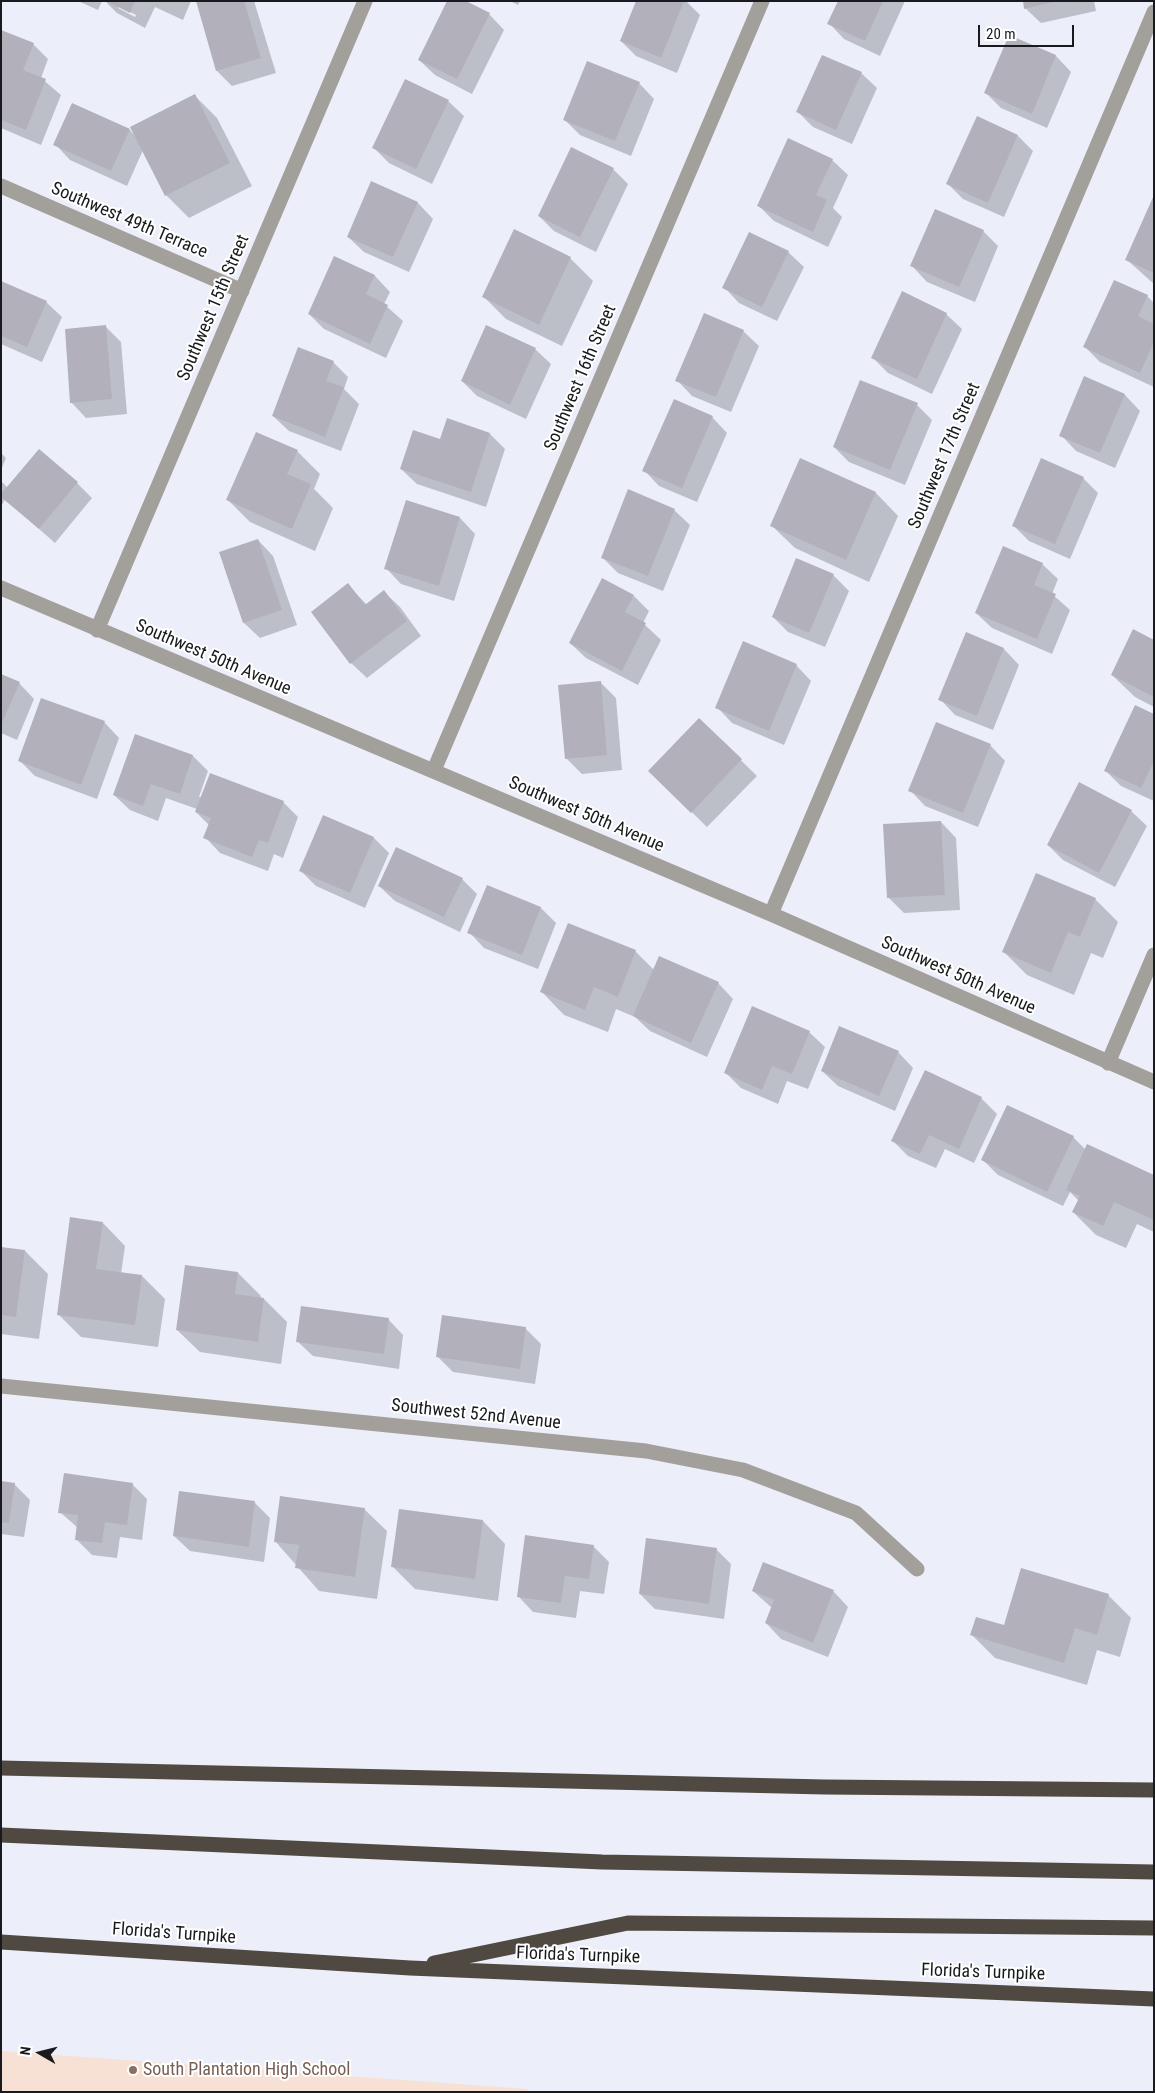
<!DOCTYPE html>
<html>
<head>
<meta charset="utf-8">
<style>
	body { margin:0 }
	#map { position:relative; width:1155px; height:2093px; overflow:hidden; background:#eceff9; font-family:"Roboto Condensed",sans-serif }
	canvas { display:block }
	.frame { position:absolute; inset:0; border:2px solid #181a1d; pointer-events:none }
	.north { position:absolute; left:15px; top:2028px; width:50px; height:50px; -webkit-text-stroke:4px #fff; paint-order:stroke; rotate:278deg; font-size:14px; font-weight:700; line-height:20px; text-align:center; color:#181a1d }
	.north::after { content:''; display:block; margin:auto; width:18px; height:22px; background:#181a1d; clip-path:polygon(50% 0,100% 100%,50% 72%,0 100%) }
	.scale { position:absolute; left:978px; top:25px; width:96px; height:22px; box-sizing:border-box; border:2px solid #181a1d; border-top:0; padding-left:6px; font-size:15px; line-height:18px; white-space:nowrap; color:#181a1d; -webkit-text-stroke:4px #fff; paint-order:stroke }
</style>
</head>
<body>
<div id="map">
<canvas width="1155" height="2093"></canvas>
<div class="frame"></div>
<div class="north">N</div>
<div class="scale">20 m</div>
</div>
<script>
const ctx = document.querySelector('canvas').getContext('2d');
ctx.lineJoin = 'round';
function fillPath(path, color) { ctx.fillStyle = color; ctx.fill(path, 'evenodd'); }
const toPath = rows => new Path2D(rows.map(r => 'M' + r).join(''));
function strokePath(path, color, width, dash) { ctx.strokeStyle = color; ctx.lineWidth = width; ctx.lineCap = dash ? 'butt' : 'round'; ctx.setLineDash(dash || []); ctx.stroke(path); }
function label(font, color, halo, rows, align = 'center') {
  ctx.font = font + ' "Roboto Condensed",sans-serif'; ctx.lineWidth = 4; ctx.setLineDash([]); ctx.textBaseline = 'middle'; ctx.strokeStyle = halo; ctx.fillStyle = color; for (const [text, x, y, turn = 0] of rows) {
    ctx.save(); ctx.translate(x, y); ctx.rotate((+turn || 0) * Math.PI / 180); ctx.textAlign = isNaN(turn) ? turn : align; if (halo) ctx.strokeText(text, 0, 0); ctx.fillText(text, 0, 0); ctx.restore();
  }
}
const education = toPath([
	[1,2051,528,2089,527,2092,1,2092]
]);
const shadow = toPath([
	[78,1,102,1,98,10],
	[105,1,191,1,183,20,155,7,145,28,117,13],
	[118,6,136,15,135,17,118,8],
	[197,1,254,1,276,73,232,86,217,71],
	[510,1,520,1,518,5],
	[637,1,686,1,700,15,677,73,636,56,621,41],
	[839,1,905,1,880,56,844,39,829,23],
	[1024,1,1094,1,1096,11,1041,23,1025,8],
	[489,14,504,30,472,94,435,75,419,60],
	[1,31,33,44,48,59,41,78,61,95,41,145,1,128],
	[1010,37,1056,56,1071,72,1047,128,1001,108,986,93],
	[861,73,877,88,852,144,813,127,797,111],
	[639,83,654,99,631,156,580,135,565,120],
	[195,96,217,118,252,186,189,218,166,195,143,150,127,186,70,160,55,144,73,104,130,130,135,136],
	[448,101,464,116,432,184,389,163,374,148],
	[1018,136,1033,151,1004,217,963,199,948,184],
	[832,160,848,175,833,208,842,217,828,247,774,221,759,206],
	[613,169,628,184,596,252,554,231,539,216],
	[372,183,418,203,433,219,409,272,364,252,348,237],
	[1154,198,1154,284,1126,259],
	[983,231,998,246,975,302,927,282,912,266],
	[788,252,804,267,777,321,739,303,724,287],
	[335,258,375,276,390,292,384,304,403,321,386,358,324,329,309,314],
	[570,258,593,281,562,346,506,319,483,296],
	[1,282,46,302,62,317,42,362,1,344],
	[1147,296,1154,303,1154,387,1100,362,1085,347],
	[946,314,962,329,932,394,888,373,872,357],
	[106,327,121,342,127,414,86,418,71,402],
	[743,331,759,346,731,412,692,396,677,380],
	[535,349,551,364,526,419,477,396,462,381],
	[333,362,348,377,344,389,359,404,341,451,289,431,273,416],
	[1085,378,1125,395,1140,411,1115,468,1076,451,1061,435],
	[917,405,932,420,905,485,849,462,834,447],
	[712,417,727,433,697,502,659,486,644,470],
	[257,434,297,451,320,474,314,489,333,508,315,551,250,522,228,500],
	[490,434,505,449,486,507,417,484,401,469,440,440],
	[1,453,6,458,1,470],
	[1083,478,1098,493,1070,559,1029,541,1014,526],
	[1,481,8,488,77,483,92,498,55,543,5,499,1,507],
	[876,493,898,516,869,582,795,548,772,526],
	[674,510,690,525,663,591,618,573,602,557],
	[460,518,475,534,454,601,401,584,386,568],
	[258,540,273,556,297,625,260,638,244,623,221,553],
	[1042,564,1058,579,1052,594,1070,610,1052,654,992,628,976,613],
	[833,575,849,591,825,647,788,632,773,617],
	[348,585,367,605,384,592,400,607,421,636,367,678,351,663],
	[634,596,649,611,643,623,661,640,638,685,586,658,570,643],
	[967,634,1004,649,1019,665,993,730,955,715,940,699],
	[1154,641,1154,707,1135,697,1112,675],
	[796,665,811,681,784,745,732,723,717,707],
	[1,676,19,683,34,699,17,740,1,733],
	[600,682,616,698,622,770,582,774,567,759],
	[1154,715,1154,801,1121,786,1106,771],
	[699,719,757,776,707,827,650,771],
	[104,722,119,738,97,799,35,776,19,760],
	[136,735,193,756,208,771,199,797,283,802,298,817,283,858,274,854,268,871,220,853,205,837,209,825,196,812,197,809,166,798,158,821,130,810,114,795],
	[990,745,1005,761,978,827,925,806,910,790],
	[1131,811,1147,826,1115,887,1063,860,1048,845],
	[324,816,374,838,389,853,365,908,316,886,301,871],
	[941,822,956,838,960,910,904,913,888,897],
	[462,879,477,894,460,932,395,901,379,886],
	[487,886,541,908,556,923,538,969,484,948,469,932],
	[1095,899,1118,922,1103,958,1091,953,1074,995,1027,975,1004,952],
	[635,951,654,970,718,983,733,999,707,1057,650,1031,635,1017,616,1009,608,1032,564,1015,542,992],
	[809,1032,825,1047,808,1089,787,1081,778,1104,741,1088,726,1073],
	[898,1052,913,1068,895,1111,838,1086,822,1071],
	[981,1098,997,1114,974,1163,945,1149,936,1168,908,1156,893,1141],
	[1073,1137,1086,1150,1154,1176,1154,1232,1137,1224,1126,1248,1096,1235,1073,1212,1079,1201,1070,1192,1063,1206,998,1175,983,1160],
	[103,1223,125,1246,121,1274,142,1276,165,1299,158,1347,81,1337,58,1314],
	[1,1248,25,1251,48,1274,39,1339,1,1334],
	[186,1266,238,1273,261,1296,260,1299,264,1299,287,1322,281,1364,200,1352,177,1330],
	[388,1319,403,1335,399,1369,313,1356,297,1341],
	[525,1328,541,1344,535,1384,453,1372,438,1357],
	[1,1482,14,1484,30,1500,24,1537,1,1534],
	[132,1484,147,1499,142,1540,120,1537,117,1558,92,1555,76,1539,78,1528,60,1512],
	[255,1503,270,1518,264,1562,190,1551,174,1536],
	[364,1509,387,1531,377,1599,319,1591,275,1541],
	[483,1521,505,1544,498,1601,415,1589,393,1567],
	[593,1546,609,1562,604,1594,580,1591,576,1618,533,1612,518,1596],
	[716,1549,731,1564,724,1619,655,1609,640,1594],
	[753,1591,833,1591,848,1607,828,1657,781,1639,766,1623,772,1608],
	[1108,1595,1131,1618,1120,1657,1097,1650,1087,1685,995,1658,972,1635]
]);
const building = toPath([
	[106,1,135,1,130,13],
	[196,1,244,1,261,58,216,71],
	[447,1,466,1,490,13,457,79,418,60],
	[636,1,684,1,661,58,620,41],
	[838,1,883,1,865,41,827,24],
	[1023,1,1053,1,1053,2,1024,9],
	[1,30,34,43,23,70,46,79,26,130,1,120],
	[1009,35,1056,55,1032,114,984,93],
	[822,55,862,72,836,130,796,112],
	[587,61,640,82,615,141,563,120],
	[405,79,449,100,416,169,372,148],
	[195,94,230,163,165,196,130,127],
	[72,103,130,129,111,171,53,145],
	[977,116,1018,135,988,203,946,184],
	[788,138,833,159,816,195,827,200,813,232,757,206],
	[571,147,614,168,580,237,538,216],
	[371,181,418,202,393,257,347,237],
	[1154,195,1154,273,1125,260],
	[935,209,984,230,959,287,910,266],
	[514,229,571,257,539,325,482,297],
	[749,232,789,251,762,307,722,288],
	[334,256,375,275,366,294,388,305,370,344,308,314],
	[1114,280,1148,295,1138,316,1154,324,1154,342,1140,373,1083,347],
	[1,281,47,301,27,347,1,336],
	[902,291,947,313,917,379,871,358],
	[704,313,744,330,716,397,675,381],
	[106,325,112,399,70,403,65,329],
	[486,325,536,348,510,405,461,381],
	[298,347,334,361,326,381,344,387,325,437,272,416],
	[1084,376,1125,394,1100,453,1059,436],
	[860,380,918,403,890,470,833,447],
	[674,399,713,416,682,488,642,471],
	[447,418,490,433,471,492,400,469,413,430,440,439],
	[256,432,298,450,287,474,311,484,292,529,226,500],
	[39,449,78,482,39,529,1,497,1,494],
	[800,458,876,492,846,560,770,526],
	[1041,458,1084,477,1055,544,1012,526],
	[628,489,675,509,648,576,601,558],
	[406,500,460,517,439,586,384,569],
	[258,539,282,610,243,623,219,552],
	[1003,546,1043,563,1034,585,1056,594,1037,639,975,613],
	[796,558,834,574,809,633,772,617],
	[602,578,634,595,625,612,646,623,622,671,569,643],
	[348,583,365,605,384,590,407,621,350,664,311,612],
	[1133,629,1154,640,1154,697,1111,675],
	[966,632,1004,648,977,716,938,700],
	[743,641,797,664,769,731,715,708],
	[1,674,20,682,1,725],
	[601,681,607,755,565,759,558,685],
	[41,698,105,721,81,785,18,761],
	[1135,705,1154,714,1154,761,1141,788,1104,771],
	[699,718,742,759,691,813,648,771],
	[936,722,991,744,963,813,908,791],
	[135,734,193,755,180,794,151,784,143,806,113,795],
	[210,773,284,801,268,843,259,840,252,857,203,838,211,818,195,812],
	[1079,782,1132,810,1099,873,1047,845],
	[323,815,374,837,350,893,299,871],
	[941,821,945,895,887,898,883,824],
	[396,847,463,878,444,917,378,886],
	[1036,873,1096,898,1080,937,1068,932,1051,973,1002,952],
	[487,885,541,907,522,955,467,933],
	[568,923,636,950,618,997,594,987,585,1010,540,992],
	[659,956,719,982,691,1043,633,1016],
	[752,1006,810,1031,792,1074,772,1066,762,1090,724,1073],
	[839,1026,899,1051,879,1096,821,1071],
	[925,1070,982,1097,959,1149,929,1135,920,1154,891,1141],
	[1007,1105,1074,1136,1047,1192,981,1160],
	[1087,1144,1154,1175,1154,1220,1114,1202,1103,1226,1072,1212,1080,1196,1066,1190],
	[70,1217,103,1222,96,1269,142,1275,135,1325,57,1315],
	[1,1247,25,1250,16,1317,1,1315],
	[185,1265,238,1272,235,1294,264,1298,258,1342,176,1330],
	[301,1306,389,1318,384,1354,296,1342],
	[442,1315,526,1327,520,1369,436,1357],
	[64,1473,133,1483,127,1525,105,1522,102,1543,75,1540,78,1515,58,1513],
	[1,1481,15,1483,9,1523,1,1522],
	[179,1491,255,1501,249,1547,173,1536],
	[280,1496,365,1508,355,1577,295,1568,299,1545,274,1542],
	[399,1509,483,1520,475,1579,391,1567],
	[525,1535,594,1545,589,1579,565,1576,561,1603,517,1597],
	[646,1538,717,1548,709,1604,639,1594],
	[763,1562,834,1590,813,1643,765,1623,774,1600,752,1591],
	[1021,1568,1109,1594,1097,1635,1075,1628,1064,1663,970,1635,976,1617,1004,1625]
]);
const minor = toPath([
	[1,186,242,291],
	[1,588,771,914,1154,1082],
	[97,630,365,1],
	[434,770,762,1],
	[771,914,1154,12],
	[1108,1063,1154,955],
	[1,1386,646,1451,743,1470,856,1513,917,1569]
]);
const highway = toPath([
	[1,1768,825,1787,1154,1790],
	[1,1835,602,1862,1154,1872],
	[1,1942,410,1968,1154,1999],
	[434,1963,628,1923,1154,1928]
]);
const markers = [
	[133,2070,5,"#8d6e63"]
];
const streetNames = [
	["Southwest 49th Terrace",129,221,23],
	["Southwest 15th Street",214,308,-67],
	["Southwest 16th Street",581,378,-67],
	["Southwest 17th Street",945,456,-67],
	["Southwest 50th Avenue",213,658,23],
	["Southwest 50th Avenue",586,815,23],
	["Southwest 50th Avenue",958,976,24],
	["Southwest 52nd Avenue",476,1415,6],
	["Florida's Turnpike",174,1934,4],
	["Florida's Turnpike",578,1956,2],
	["Florida's Turnpike",983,1973,2]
];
const educationNames = [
	["South Plantation High School",143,2070]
];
fillPath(education, '#f7e0d4');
fillPath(shadow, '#0003');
fillPath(building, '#b2b0ba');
strokePath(minor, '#a3a09c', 15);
strokePath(highway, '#4f4942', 15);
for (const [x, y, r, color] of markers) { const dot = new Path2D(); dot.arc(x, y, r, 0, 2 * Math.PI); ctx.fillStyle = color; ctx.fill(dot); strokePath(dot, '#fff', 2); }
label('18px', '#181a1d', '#fff', streetNames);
label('18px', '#785e54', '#fff', educationNames, 'left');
</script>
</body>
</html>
